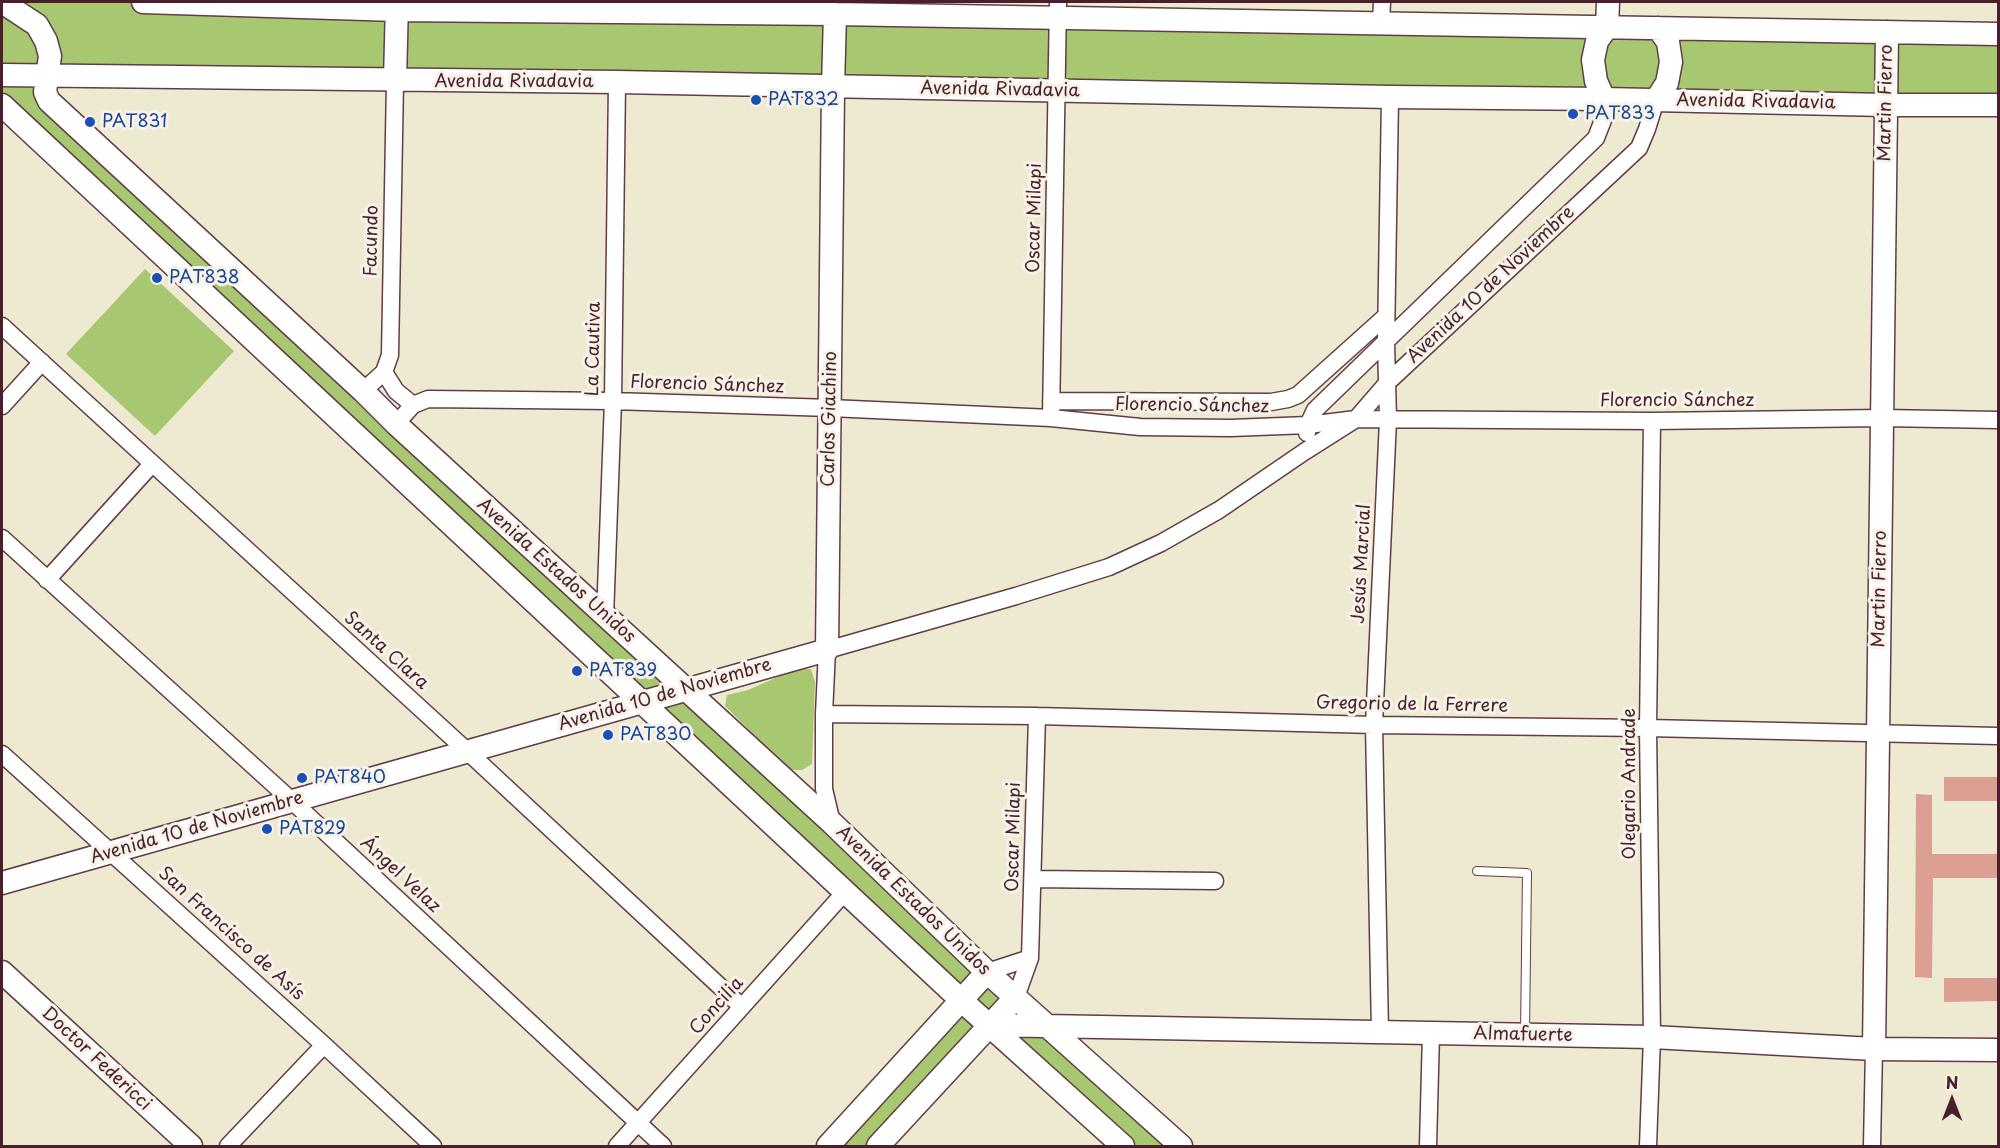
<!DOCTYPE html>
<html>
<head>
<meta charset="utf-8">
<style>
	body { margin:0 }
	#map { position:relative; width:2000px; height:1148px; overflow:hidden; background:#eee9d1; font-family:"Playpen Sans",sans-serif }
	canvas { display:block }
	.frame { position:absolute; inset:0; border:3px solid #4a1f2b; pointer-events:none }
	.north { position:absolute; left:1922px; top:1070px; width:60px; height:60px; -webkit-text-stroke:4px #f7f3e8; paint-order:stroke; rotate:0deg; font-size:16px; font-weight:700; line-height:24px; text-align:center; color:#4a1f2b }
	.north::after { content:''; display:block; margin:auto; width:21px; height:27px; background:#4a1f2b; clip-path:polygon(50% 0,100% 100%,50% 72%,0 100%) }
</style>
</head>
<body>
<div id="map">
<canvas width="2000" height="1148"></canvas>
<div class="frame"></div>
<div class="north">N</div>
</div>
<script>
const ctx = document.querySelector('canvas').getContext('2d');
ctx.lineJoin = 'round';
function fillPath(path, color) { ctx.fillStyle = color; ctx.fill(path, 'evenodd'); }
const toPath = rows => new Path2D(rows.map(r => 'M' + r).join(''));
function strokePath(path, color, width, dash) { ctx.strokeStyle = color; ctx.lineWidth = width; ctx.lineCap = dash ? 'butt' : 'round'; ctx.setLineDash(dash || []); ctx.stroke(path); }
function label(font, color, halo, rows, align = 'center') {
  ctx.font = font + ' "Playpen Sans",sans-serif'; ctx.lineWidth = 6; ctx.setLineDash([]); ctx.textBaseline = 'middle'; ctx.strokeStyle = halo; ctx.fillStyle = color; for (const [text, x, y, turn = 0] of rows) {
    ctx.save(); ctx.translate(x, y); ctx.rotate((+turn || 0) * Math.PI / 180); ctx.textAlign = isNaN(turn) ? turn : align; if (halo) ctx.strokeText(text, 0, 0); ctx.fillText(text, 0, 0); ctx.restore();
  }
}
const green = toPath([
	[2,2,143,2,1998,34,1998,105,47,76,45,92,1181,1146,1123,1146,989,1026,878,1146,828,1146,961,1000,2,105],
	[145,269,234,351,155,436,66,354],
	[796,669,811,669,815,682,812,764,802,770,789,770,725,706,727,695,748,690]
]);
const building = toPath([
	[1944,777,1998,777,1998,801,1944,801],
	[1916,794,1932,795,1932,854,1998,854,1998,878,1933,878,1932,978,1915,977],
	[1944,978,1998,978,1998,1001,1944,1002]
]);
const lane = toPath([
	[1477,871,1527,873,1525,1033]
]);
const street = toPath([
	[1381,22,1382,2],
	[2,326,467,751,742,1007],
	[384,372,396,391,413,405],
	[363,391,384,372,390,355,395,81],
	[1051,401,1271,402,1288,399,1298,395,1386,316],
	[2,406,42,362],
	[1051,418,1058,2],
	[396,424,413,405,428,399,613,401,830,408,1051,418,1140,427,1231,428,1308,425,1356,419,1652,421,1882,418,1998,420],
	[1307,433,1308,425,1315,410,1596,138,1603,120,1604,99],
	[2,538,292,801,663,1146],
	[47,580,152,464],
	[605,617,613,401,617,82],
	[824,714,1037,716,1374,725,1648,728,1998,736],
	[2,754,324,1045,433,1146],
	[832,823,824,789,824,714,827,650,1016,596,1109,567,1161,543,1219,510,1304,452,1356,419,1388,382,1639,148,1647,129,1656,100],
	[1033,879,1215,881],
	[987,972,1030,958],
	[1016,997,1030,958,1037,716],
	[1380,1032,1374,725,1388,420,1386,342,1390,97],
	[228,1146,324,1045],
	[617,1146,845,892],
	[1428,1146,1431,1033],
	[1648,1146,1652,1037,1648,728,1652,421],
	[1872,1146,1874,1049]
]);
const secondary = toPath([
	[2,2,37,25,46,41,50,56,45,92,49,101,363,391,396,424,832,823,987,972,1181,1146],
	[143,2,397,10,835,14,1998,34],
	[2,75,617,82,1390,97,1604,99,1886,105,1998,105],
	[395,81,397,2],
	[1604,99,1596,81,1593,60,1597,41,1607,27,1608,2],
	[1656,100,1667,83,1671,62,1668,42,1658,28],
	[2,105,961,1000,1123,1146],
	[2,883,827,650,833,88,835,14],
	[2,972,191,1146],
	[989,1025,1652,1037,1874,1049,1998,1050],
	[1874,1049,1887,32],
	[828,1146,987,972],
	[878,1146,1016,997]
]);
const markers = [
	[756,100,6,"#1a4fb4"],
	[1573,114,6,"#1a4fb4"],
	[90,122,6,"#1a4fb4"],
	[157,278,6,"#1a4fb4"],
	[577,671,6,"#1a4fb4"],
	[608,735,6,"#1a4fb4"],
	[302,778,6,"#1a4fb4"],
	[267,829,6,"#1a4fb4"]
];
const streetNames = [
	["Avenida Rivadavia",514,82],
	["Avenida Rivadavia",1000,90,1],
	["Avenida Rivadavia",1756,102,1],
	["Martin Fierro",1886,103,-89],
	["Oscar Milapi",1035,218,-89],
	["Facundo",372,241,-89],
	["Avenida 10 de Noviembre",1491,285,-43],
	["La Cautiva",594,349,-89],
	["Florencio Sánchez",707,385,2],
	["Florencio Sánchez",1677,401],
	["Florencio Sánchez",1192,406,1],
	["Carlos Giachino",830,419,-89],
	["Jesús Marcial",1362,564,-87],
	["Avenida Estados Unidos",556,571,42],
	["Martin Fierro",1880,589,-89],
	["Santa Clara",386,651,42],
	["Avenida 10 de Noviembre",665,695,-16],
	["Gregorio de la Ferrere",1412,705,1],
	["Olegario Andrade",1630,784,-90],
	["Avenida 10 de Noviembre",197,828,-16],
	["Oscar Milapi",1014,837,-89],
	["Ángel Velaz",400,875,43],
	["Avenida Estados Unidos",913,901,44],
	["San Francisco de Asís",231,934,42],
	["Concilia",717,1006,-48],
	["Almafuerte",1523,1035,1],
	["Doctor Federicci",96,1059,43]
];
const transitNames = [
	["PAT832",768,100],
	["PAT833",1585,114],
	["PAT831",102,122],
	["PAT838",169,278],
	["PAT839",589,671],
	["PAT830",620,735],
	["PAT840",314,778],
	["PAT829",279,829]
];
fillPath(green, '#a7c770');
fillPath(building, '#dca093');
strokePath(lane, '#633d44', 10);
strokePath(street, '#633d44', 19);
strokePath(secondary, '#633d44', 25);
strokePath(lane, '#fff', 8);
strokePath(street, '#fff', 16);
strokePath(secondary, '#fff', 22);
for (const [x, y, r, color] of markers) { const dot = new Path2D(); dot.arc(x, y, r, 0, 2 * Math.PI); ctx.fillStyle = color; ctx.fill(dot); strokePath(dot, '#f7f3e8', 2); }
label('18px', '#4a1f2b', '#f7f3e8', streetNames);
label('18px', '#164399', '#f7f3e8', transitNames, 'left');
</script>
</body>
</html>
